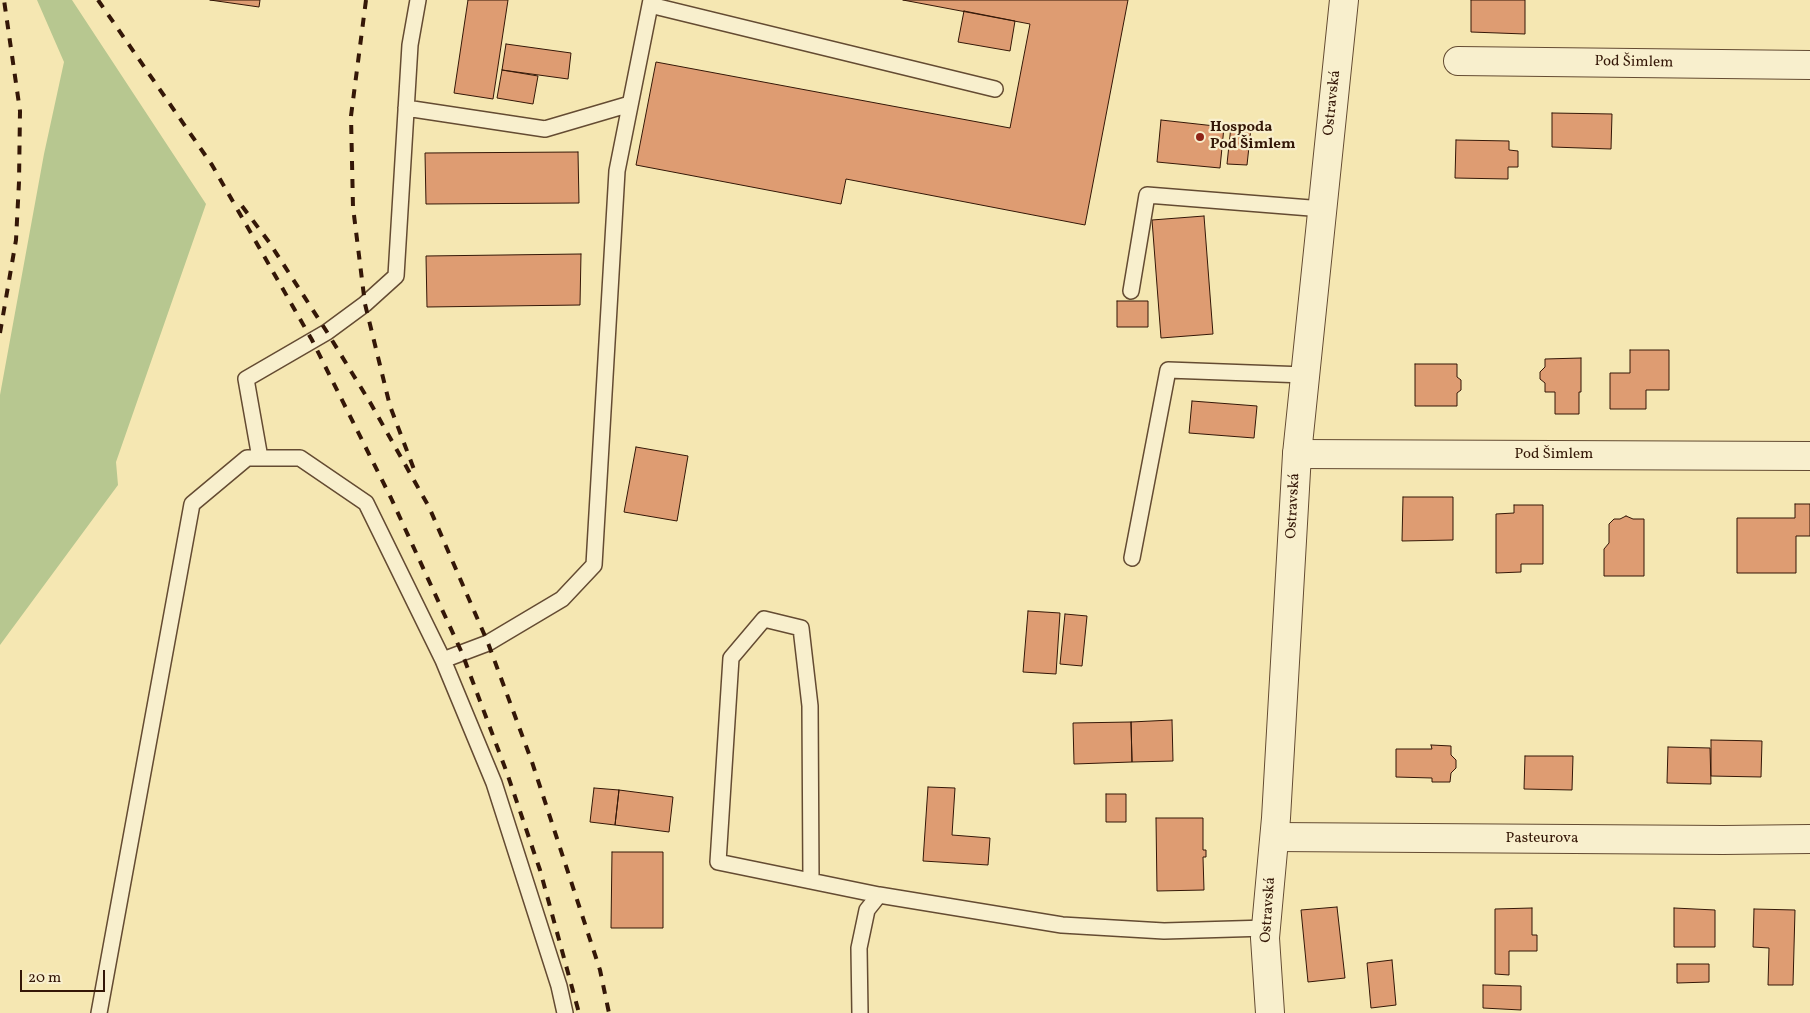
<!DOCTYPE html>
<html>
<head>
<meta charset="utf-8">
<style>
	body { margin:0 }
	#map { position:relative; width:1810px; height:1013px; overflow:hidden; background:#f5e7b2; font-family:Vollkorn,serif }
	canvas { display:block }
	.scale { position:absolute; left:20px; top:970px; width:85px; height:22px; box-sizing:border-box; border:2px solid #341707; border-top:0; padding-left:6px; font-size:15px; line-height:18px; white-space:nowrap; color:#341707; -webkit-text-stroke:4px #f8efcd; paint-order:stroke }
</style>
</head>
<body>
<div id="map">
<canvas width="1810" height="1013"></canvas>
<div class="scale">20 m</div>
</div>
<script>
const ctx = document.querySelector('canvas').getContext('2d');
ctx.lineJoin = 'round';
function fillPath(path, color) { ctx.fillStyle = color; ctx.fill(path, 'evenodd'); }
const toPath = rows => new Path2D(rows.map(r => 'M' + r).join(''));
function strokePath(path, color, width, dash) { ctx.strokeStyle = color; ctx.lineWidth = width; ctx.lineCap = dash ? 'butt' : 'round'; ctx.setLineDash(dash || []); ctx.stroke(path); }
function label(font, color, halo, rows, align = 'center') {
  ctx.font = font + ' Vollkorn,serif'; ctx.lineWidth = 4.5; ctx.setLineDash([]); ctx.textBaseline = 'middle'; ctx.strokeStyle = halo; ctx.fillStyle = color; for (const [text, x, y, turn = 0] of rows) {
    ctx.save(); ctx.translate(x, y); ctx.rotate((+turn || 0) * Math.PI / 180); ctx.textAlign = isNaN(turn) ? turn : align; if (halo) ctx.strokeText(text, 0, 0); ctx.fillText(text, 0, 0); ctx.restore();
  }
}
const green = toPath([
	[37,0,72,0,206,204,116,462,118,485,0,645,0,395,44,154,64,62]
]);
const building = toPath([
	[210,0,260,0,259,7,210,0],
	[468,0,508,0,493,99,454,93,468,0],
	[903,0,1128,0,1085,225,846,179,841,204,636,165,656,62,1010,128,1030,24,903,0],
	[1471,0,1525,0,1525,34,1471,32,1471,0],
	[964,11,1015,21,1010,51,958,42,964,11],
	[506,44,571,53,568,79,502,70,506,44],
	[502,70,538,76,533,104,497,98,502,70],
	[1552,113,1612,114,1611,149,1552,147,1552,113],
	[1161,120,1224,127,1220,168,1157,162,1161,120],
	[1231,126,1251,128,1247,165,1227,164,1231,126],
	[1456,140,1509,141,1509,150,1518,151,1518,167,1508,167,1508,179,1455,178,1456,140],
	[578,152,579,203,426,204,425,153,578,152],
	[1204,216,1213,334,1161,338,1152,220,1204,216],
	[581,254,580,305,427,307,426,256,581,254],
	[1117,301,1148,301,1148,327,1117,327,1117,301],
	[1630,350,1669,350,1669,390,1646,390,1646,409,1610,409,1610,373,1630,373,1630,350],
	[1581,358,1581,392,1579,392,1579,414,1555,414,1555,392,1545,392,1545,383,1540,379,1540,372,1545,367,1545,359,1581,358],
	[1415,364,1457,364,1457,377,1461,380,1461,390,1457,393,1457,406,1415,406,1415,364],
	[1192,401,1257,406,1254,438,1189,433,1192,401],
	[636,447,688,456,677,521,624,512,636,447],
	[1403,497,1453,497,1453,540,1402,541,1403,497],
	[1795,504,1810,504,1810,536,1796,536,1796,573,1737,573,1737,518,1795,518,1795,504],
	[1514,505,1543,505,1543,564,1521,564,1521,572,1496,573,1496,514,1514,513,1514,505],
	[1626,516,1633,519,1644,519,1644,576,1604,576,1604,549,1609,543,1609,524,1614,519,1620,519,1626,516],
	[1028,611,1060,613,1056,674,1023,672,1028,611],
	[1065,614,1087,616,1082,666,1060,664,1065,614],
	[1172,720,1173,761,1132,762,1131,722,1172,720],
	[1131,722,1132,762,1074,764,1073,723,1131,722],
	[1711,740,1762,741,1761,777,1711,776,1711,740],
	[1431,745,1451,746,1451,755,1456,760,1456,768,1451,773,1450,782,1432,782,1432,778,1396,777,1396,749,1432,749,1431,745],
	[1668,747,1710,748,1711,784,1667,783,1668,747],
	[1525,756,1573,756,1572,790,1524,789,1525,756],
	[928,787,955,788,952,835,990,838,988,865,923,861,928,787],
	[594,788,619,790,615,825,590,822,594,788],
	[619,790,673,797,669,832,615,825,619,790],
	[1106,794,1126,794,1126,822,1106,822,1106,794],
	[1156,818,1203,818,1203,850,1206,850,1206,857,1203,857,1204,890,1157,891,1156,818],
	[612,852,663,852,663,928,611,928,612,852],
	[1337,907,1345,978,1308,982,1301,910,1337,907],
	[1532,908,1532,935,1537,935,1537,951,1509,951,1509,975,1495,974,1495,909,1532,908],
	[1674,908,1715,910,1715,947,1674,947,1674,908],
	[1754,909,1795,910,1793,985,1768,985,1769,948,1753,947,1754,909],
	[1392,960,1396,1005,1371,1008,1367,963,1392,960],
	[1677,964,1709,964,1709,982,1677,983,1677,964],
	[1483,985,1521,986,1521,1010,1483,1008,1483,985]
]);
const service = toPath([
	[650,5,995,89],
	[406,108,545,129,630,104],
	[1131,291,1147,195,1323,209],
	[260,458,246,379,327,332,365,304,396,276,410,45,418,0],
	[1132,558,1168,370,1305,375],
	[443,660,488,643,562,599,594,565,617,171,651,0],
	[811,881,810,706,801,628,764,619,731,658,718,862,879,895],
	[99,1013,192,504,247,458,300,458,366,503,443,660,494,783,559,986,565,1013],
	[860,1013,859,948,867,910,879,895,1062,925,1164,931,1267,928]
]);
const minor = toPath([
	[1458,61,1810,65],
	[1297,454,1810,456],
	[1275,837,1723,840,1810,839]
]);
const tertiary = toPath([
	[1270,1013,1265,938,1276,818,1297,454,1344,0]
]);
const rail = toPath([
	[98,0,212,165,312,340,391,498,462,653,507,773,540,870,579,1013],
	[366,0,351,116,353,207,365,304,390,406,415,472],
	[242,206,269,242,327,332,371,404,429,507,488,643,532,762,600,970,609,1013],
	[0,333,16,240,19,182,20,111,4,0]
]);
const markers = [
	[1200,137,5,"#8f2418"]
];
const streetNames = [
	["Pod Šimlem",1634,63,1],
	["Ostravská",1333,103,-84],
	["Pod Šimlem",1554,455],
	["Ostravská",1294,506,-87],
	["Pasteurova",1542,839],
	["Ostravská",1269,910,-86]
];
const poiNames = [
	["Hospoda",1210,128],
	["Pod Šimlem",1210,145]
];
fillPath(green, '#b7c790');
fillPath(building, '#de9c72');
strokePath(building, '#341707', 1);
strokePath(service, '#644b32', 18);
strokePath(minor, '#644b32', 30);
strokePath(tertiary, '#644b32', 30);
strokePath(service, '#f8efcd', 15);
strokePath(minor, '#f8efcd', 28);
strokePath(tertiary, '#f8efcd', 28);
strokePath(rail, '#341707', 4, [9, 9]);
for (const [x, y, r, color] of markers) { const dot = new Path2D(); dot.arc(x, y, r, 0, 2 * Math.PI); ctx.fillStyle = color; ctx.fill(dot); strokePath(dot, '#f8efcd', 2); }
label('15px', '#341707', '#f8efcd', streetNames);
label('bold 15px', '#341707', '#f8efcd', poiNames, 'left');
</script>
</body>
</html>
